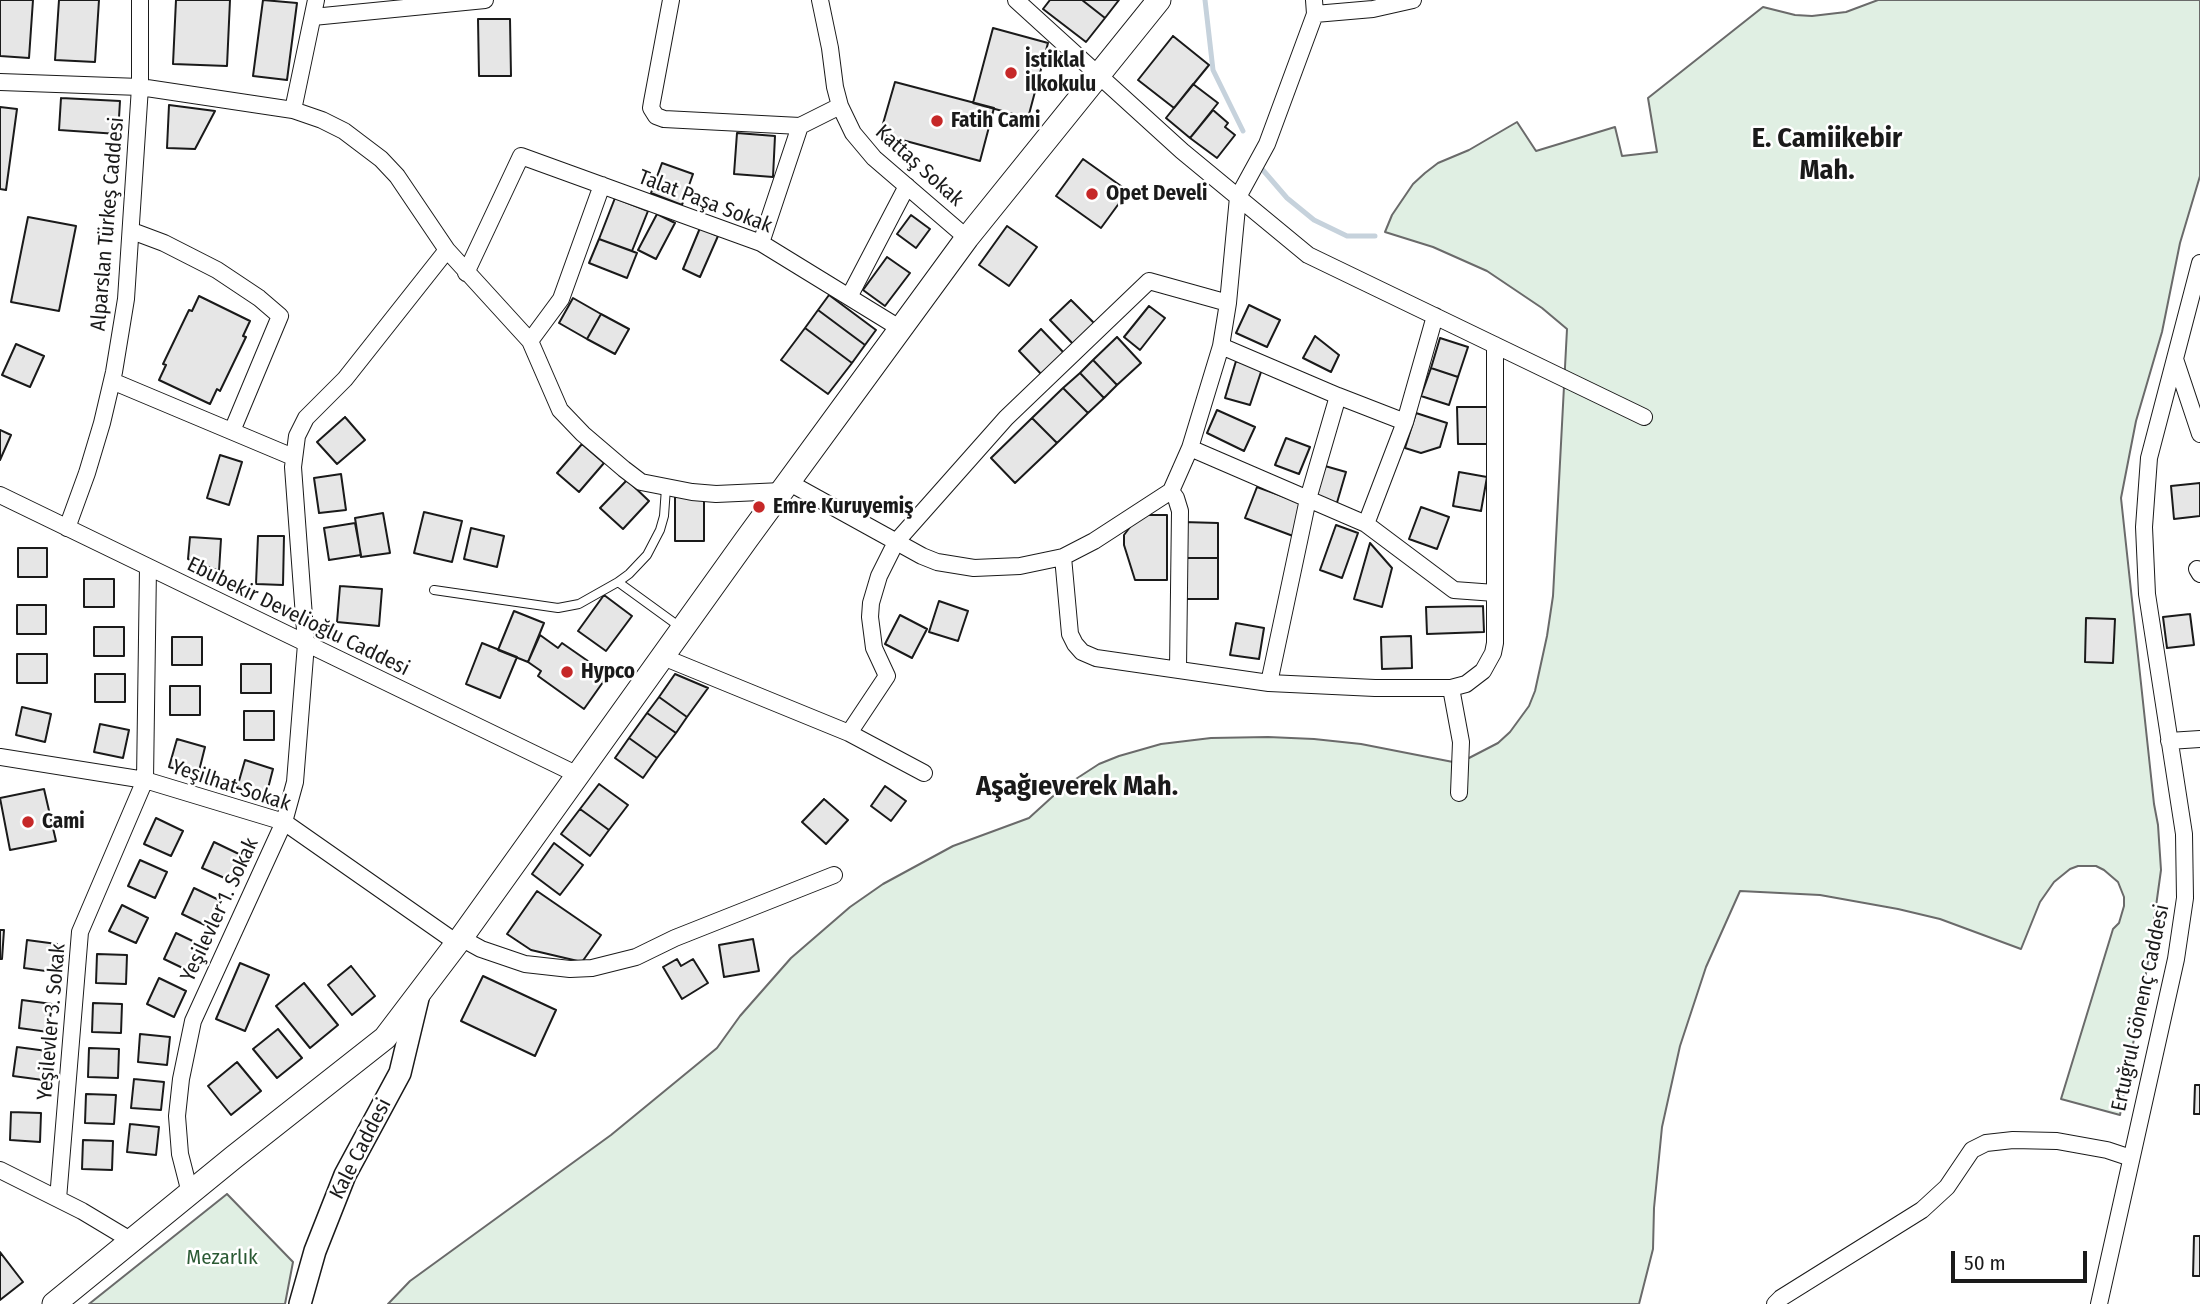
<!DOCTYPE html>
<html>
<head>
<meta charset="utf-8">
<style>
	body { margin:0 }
	#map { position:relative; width:2200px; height:1304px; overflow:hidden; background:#fff; font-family:"Fira Sans Condensed",sans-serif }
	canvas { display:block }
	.scale { position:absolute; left:1951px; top:1251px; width:136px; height:32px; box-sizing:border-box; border:4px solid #1a1a1a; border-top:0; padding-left:9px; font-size:21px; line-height:24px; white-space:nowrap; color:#1a1a1a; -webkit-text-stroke:5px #fff; paint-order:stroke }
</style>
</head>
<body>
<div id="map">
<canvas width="2200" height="1304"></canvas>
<div class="scale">50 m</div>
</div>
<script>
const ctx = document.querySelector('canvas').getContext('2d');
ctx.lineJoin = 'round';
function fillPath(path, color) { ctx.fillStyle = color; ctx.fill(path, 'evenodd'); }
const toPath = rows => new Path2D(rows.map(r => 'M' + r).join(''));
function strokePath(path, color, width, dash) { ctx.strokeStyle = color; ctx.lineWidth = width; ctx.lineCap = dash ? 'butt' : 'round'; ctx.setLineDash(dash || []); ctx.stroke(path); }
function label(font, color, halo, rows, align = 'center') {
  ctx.font = font + ' "Fira Sans Condensed",sans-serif'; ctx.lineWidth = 5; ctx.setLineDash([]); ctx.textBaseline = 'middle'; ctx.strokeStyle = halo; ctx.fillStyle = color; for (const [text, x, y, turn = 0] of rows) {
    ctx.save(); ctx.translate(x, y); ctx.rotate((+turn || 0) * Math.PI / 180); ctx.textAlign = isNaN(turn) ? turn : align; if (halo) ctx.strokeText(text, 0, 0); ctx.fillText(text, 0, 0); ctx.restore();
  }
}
const green = toPath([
	[1878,0,2200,0,2200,176,2180,243,2162,332,2136,421,2121,498,2154,804,2158,825,2161,870,2149,957,2120,1115,2061,1099,2113,929,2119,923,2124,906,2124,897,2118,882,2104,870,2096,866,2078,866,2070,869,2054,882,2040,902,2021,949,1940,919,1898,909,1820,895,1740,891,1706,967,1680,1046,1662,1127,1654,1208,1653,1249,1639,1304,388,1304,410,1281,611,1135,717,1048,740,1016,791,958,850,907,883,884,953,846,1029,818,1062,788,1099,764,1119,756,1161,744,1211,738,1268,737,1314,739,1361,744,1453,762,1469,758,1498,743,1510,732,1529,706,1535,691,1547,636,1553,596,1567,329,1542,308,1487,271,1433,247,1385,232,1392,215,1413,184,1425,173,1438,163,1469,150,1517,122,1536,151,1615,127,1622,156,1657,152,1648,98,1763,7,1795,15,1812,16,1846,12,1878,0],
	[227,1194,293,1262,285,1304,89,1304,227,1194]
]);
const stream = toPath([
	[1205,0,1213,70,1243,131],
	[1262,169,1287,198,1314,220,1347,236,1375,236]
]);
const building = toPath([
	[0,0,33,0,29,58,0,56,0,0],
	[59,0,99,0,95,62,55,60,59,0],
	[176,0,230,0,227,66,173,64,176,0],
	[263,0,297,3,287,80,253,76,263,0],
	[1050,0,1082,0,1105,18,1086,42,1043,9,1050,0],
	[1082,0,1119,0,1105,18,1082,0],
	[478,19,510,19,511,76,479,76,478,19],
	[993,28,1048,43,1028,118,973,103,993,28],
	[1173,36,1209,65,1174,108,1138,80,1173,36],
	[895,82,994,108,980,161,880,134,895,82],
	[1193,84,1218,103,1190,138,1166,118,1193,84],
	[61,98,120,101,118,134,59,130,61,98],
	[169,105,215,111,195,149,167,148,169,105],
	[0,107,17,109,6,190,0,189,0,107],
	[1213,110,1228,123,1225,127,1235,135,1217,158,1190,138,1213,110],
	[737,133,775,136,773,177,734,174,737,133],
	[1083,159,1128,191,1101,228,1056,196,1083,159],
	[662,163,693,174,682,205,651,193,662,163],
	[615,198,648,211,632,251,599,239,615,198],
	[657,214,675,223,656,259,638,250,657,214],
	[911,215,930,229,916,248,897,234,911,215],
	[28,217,76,226,59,311,11,302,28,217],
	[1007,226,1037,247,1009,286,979,265,1007,226],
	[700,228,718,236,700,277,683,269,700,228],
	[599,239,637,253,627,278,589,263,599,239],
	[887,257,910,273,885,306,863,290,887,257],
	[829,295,876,330,865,345,818,310,829,295],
	[199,296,250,321,243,336,246,337,220,391,217,389,210,404,159,380,166,365,163,364,189,310,192,311,199,296],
	[573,298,601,314,587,339,559,323,573,298],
	[1071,300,1095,324,1074,345,1050,320,1071,300],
	[1249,305,1280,320,1267,347,1236,333,1249,305],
	[1149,306,1165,318,1140,350,1124,337,1149,306],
	[818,310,865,345,852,363,805,328,818,310],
	[601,314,629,329,615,354,587,339,601,314],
	[805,328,852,363,828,394,781,360,805,328],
	[1041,329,1065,354,1043,376,1019,351,1041,329],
	[1315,336,1339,355,1331,372,1303,358,1315,336],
	[1117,337,1141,363,1117,385,1093,360,1117,337],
	[1440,338,1468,347,1458,377,1431,368,1440,338],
	[16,344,44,356,30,387,2,375,16,344],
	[1093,360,1117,385,1104,398,1080,373,1093,360],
	[1236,361,1262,369,1250,405,1225,398,1236,361],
	[1431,368,1458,377,1449,405,1421,396,1431,368],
	[1080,373,1104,398,1088,413,1063,388,1080,373],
	[1063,388,1088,413,1057,443,1032,418,1063,388],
	[1457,407,1488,407,1488,444,1458,444,1457,407],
	[1217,410,1255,427,1244,451,1207,433,1217,410],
	[1416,413,1447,423,1440,447,1421,453,1405,448,1416,413],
	[345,417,365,440,337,464,317,442,345,417],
	[1032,418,1057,443,1015,483,991,458,1032,418],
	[0,430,11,435,0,460,0,430],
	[1286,438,1310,447,1299,474,1275,465,1286,438],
	[582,444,604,463,579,492,557,473,582,444],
	[220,455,242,462,229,505,207,498,220,455],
	[1325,466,1346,472,1336,506,1315,499,1325,466],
	[1459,472,1487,477,1481,511,1453,506,1459,472],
	[341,474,346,510,319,513,314,478,341,474],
	[627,480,649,501,623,529,600,508,627,480],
	[2200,483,2200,516,2174,519,2171,486,2200,483],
	[1257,487,1304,504,1293,536,1245,518,1257,487],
	[675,497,704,497,704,541,675,541,675,497],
	[1421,507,1449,517,1437,549,1409,539,1421,507],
	[424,512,462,521,452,562,414,553,424,512],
	[383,513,390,553,361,557,355,518,383,513],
	[1139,515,1167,515,1167,580,1135,580,1124,545,1124,535,1139,515],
	[1183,522,1218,523,1218,558,1182,558,1183,522],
	[355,523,361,555,329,560,324,528,355,523],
	[1336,525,1358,533,1342,578,1320,570,1336,525],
	[471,528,504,536,497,567,464,559,471,528],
	[258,536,284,536,283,585,256,584,258,536],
	[190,537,221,539,219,571,188,559,190,537],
	[1370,543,1392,568,1382,607,1354,599,1370,543],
	[18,548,47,548,47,577,18,577,18,548],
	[1182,558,1218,558,1218,599,1182,599,1182,558],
	[84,579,114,579,114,607,84,607,84,579],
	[340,586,382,589,379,626,337,622,340,586],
	[604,595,632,616,606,651,578,631,604,595],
	[939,601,968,611,958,641,929,632,939,601],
	[17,605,46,605,46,634,17,634,17,605],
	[1483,606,1484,632,1427,634,1426,607,1483,606],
	[514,611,544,623,528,662,498,650,514,611],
	[2190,614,2194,645,2167,648,2163,617,2190,614],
	[900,615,927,629,912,658,885,644,900,615],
	[2086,618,2115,619,2113,663,2085,662,2086,618],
	[1236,623,1264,628,1259,659,1230,655,1236,623],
	[94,627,124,627,124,656,94,656,94,627],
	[540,635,558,648,562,643,608,675,584,709,538,676,541,671,528,662,540,635],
	[1411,636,1412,668,1382,669,1381,637,1411,636],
	[172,637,202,637,202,665,172,665,172,637],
	[482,643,517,657,500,698,466,684,482,643],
	[17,654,47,654,47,683,17,683,17,654],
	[241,664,271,664,271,693,241,693,241,664],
	[95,674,125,674,125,702,95,702,95,674],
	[675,674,708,688,687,717,659,697,675,674],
	[170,686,200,686,200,715,170,715,170,686],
	[659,697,687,717,676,733,647,713,659,697],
	[22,707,51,714,45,742,16,735,22,707],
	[244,711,274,711,274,740,244,740,244,711],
	[647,713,676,733,657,758,629,738,647,713],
	[100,724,129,730,123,758,94,752,100,724],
	[629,738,657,758,643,778,615,758,629,738],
	[177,739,205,747,198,775,169,767,177,739],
	[245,760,273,769,266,796,237,788,245,760],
	[599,784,628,805,609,830,580,809,599,784],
	[885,786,906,801,891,821,871,806,885,786],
	[44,789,56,841,10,850,0,798,44,789],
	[824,799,848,820,826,844,802,822,824,799],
	[580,809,609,830,590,856,561,834,580,809],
	[156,818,183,831,171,856,144,844,156,818],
	[214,842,241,855,229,880,202,868,214,842],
	[554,843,583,865,560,895,532,874,554,843],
	[140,860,167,872,155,898,128,886,140,860],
	[194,888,221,901,209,927,182,914,194,888],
	[537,891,601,935,582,962,531,950,507,934,537,891],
	[122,905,148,918,136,943,109,931,122,905],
	[0,930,4,930,2,959,0,959,0,930],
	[176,933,203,946,191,972,164,959,176,933],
	[753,939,759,971,724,977,719,945,753,939],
	[27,940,57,944,53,972,24,968,27,940],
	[97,954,127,955,126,984,96,983,97,954],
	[677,959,681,966,693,959,708,983,682,999,663,967,677,959],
	[240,963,269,975,245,1031,216,1019,240,963],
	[351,966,375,996,352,1015,328,985,351,966],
	[483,976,556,1010,535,1056,461,1021,483,976],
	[159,978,186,991,174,1017,147,1004,159,978],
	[304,983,338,1025,310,1048,276,1006,304,983],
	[22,1000,52,1004,48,1032,19,1028,22,1000],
	[93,1003,122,1004,121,1033,92,1032,93,1003],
	[278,1029,302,1058,277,1078,253,1049,278,1029],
	[140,1034,170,1037,167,1065,138,1062,140,1034],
	[17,1047,47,1051,43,1080,13,1076,17,1047],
	[89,1048,119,1049,118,1078,88,1077,89,1048],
	[237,1062,261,1091,231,1115,208,1086,237,1062],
	[134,1079,164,1082,161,1110,131,1108,134,1079],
	[2195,1085,2200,1085,2200,1114,2194,1114,2195,1085],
	[86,1094,116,1095,114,1124,85,1123,86,1094],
	[11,1112,41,1113,40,1142,10,1140,11,1112],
	[130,1124,159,1127,156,1155,127,1152,130,1124],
	[83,1140,113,1141,112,1170,82,1169,83,1140],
	[2194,1236,2200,1236,2200,1276,2193,1276,2194,1236],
	[0,1252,23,1282,0,1300,0,1252]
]);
const service = toPath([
	[618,582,680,627],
	[434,590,558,608,579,604,618,582,629,574,647,555,660,530,664,516,666,488]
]);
const minor = toPath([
	[671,0,652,102,651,108,656,116,664,119,800,126,840,106],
	[820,0,830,48,835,87,840,106,853,133,874,158,967,238],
	[1016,0,1182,151,1308,255,1644,417],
	[1315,14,1373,9,1413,0],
	[313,17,485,0],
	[0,82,140,87,293,110,322,120,344,131,381,159,397,176,447,250,530,341,560,410,583,434,624,469,641,482,692,492,716,494,782,491],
	[293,110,316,0],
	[132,231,164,243,217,270,259,298,280,316,232,431],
	[761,243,800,126],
	[466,273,521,156,761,243,901,329],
	[849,297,907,186],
	[530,341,561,299,602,185],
	[1221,346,1338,396,1405,422],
	[2175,359,2200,434],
	[112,381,293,457],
	[1190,448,1366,524,1454,590,1495,593],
	[788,482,922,556,937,562,974,568,1020,566,1063,557,1094,541,1171,491,1190,448,1221,346,1228,303,1238,197,1267,144,1315,14,1314,0],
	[1171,491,1176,498,1180,511,1178,669],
	[0,495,578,775],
	[1366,524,1405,422,1435,316],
	[67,528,87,473,102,423,114,372,126,299,140,87,140,0],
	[1063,557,1070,634,1075,644,1082,652,1096,658,1269,683,1375,688,1451,688,1466,684,1483,671,1493,653,1495,643,1495,345],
	[2197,569,2200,574],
	[663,657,849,733,924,773],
	[1269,683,1308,499,1338,396],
	[1451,688,1461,742,1459,793],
	[849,733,887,676,874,648,870,617,871,603,879,576,896,542,1006,418,1149,281,1228,303],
	[2169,741,2200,739],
	[0,757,145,780,284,822,457,943],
	[461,938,481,949,525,964,570,969,592,968,636,957,675,938,834,875],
	[0,1170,82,1211,132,1241],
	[190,1193,180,1154,177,1116,181,1079,193,1021,284,822,295,782,306,644,293,467,297,436,306,418,345,379,447,250],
	[58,1199,80,932,145,780,148,567],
	[1775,1304,1781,1298,1922,1210,1947,1187,1972,1150,1986,1143,2013,1140,2057,1141,2107,1150,2131,1158],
	[2099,1304,2176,959,2185,898,2184,834,2147,594,2144,527,2149,458,2200,263]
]);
const tertiary = toPath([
	[300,1304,315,1251,345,1175,400,1073,419,994]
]);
const secondary = toPath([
	[54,1304,234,1157,385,1038,461,938,746,540,967,238,1159,0]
]);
const markers = [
	[1011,73,7,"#c62828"],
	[937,121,7,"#c62828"],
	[1092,194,7,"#c62828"],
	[759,507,7,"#c62828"],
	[567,672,7,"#c62828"],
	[28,822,7,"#c62828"]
];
const poiNames = [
	["İstiklal",1025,61],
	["İlkokulu",1025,85],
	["Fatih Cami",951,121],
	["Opet Develi",1106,194],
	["Emre Kuruyemiş",773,507],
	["Hypco",581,672],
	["Cami",42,822]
];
const streetNames = [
	["Kattaş Sokak",919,166,42],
	["Talat Paşa Sokak",705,202,21],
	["Alparslan Türkeş Caddesi",108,224,-85],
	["Ebubekir Develioğlu Caddesi",298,617,26],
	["Yeşilhat Sokak",231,786,18],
	["Yeşilevler 1. Sokak",220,910,-65],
	["Ertuğrul Gönenç Caddesi",2141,1008,-78],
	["Yeşilevler 3. Sokak",52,1022,-85],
	["Kale Caddesi",361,1149,-63]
];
const parkNames = [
	["Mezarlık",222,1258]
];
const districtNames = [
	["E. Camiikebir",1827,139],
	["Mah.",1827,171],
	["Aşağıeverek Mah.",1077,787]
];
fillPath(green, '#e0efe3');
strokePath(green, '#6a6a6a', 2);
strokePath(stream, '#c6d2dc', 5);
fillPath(building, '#e6e6e6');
strokePath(building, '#1a1a1a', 2);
strokePath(service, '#1a1a1a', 10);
strokePath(minor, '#1a1a1a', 18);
strokePath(tertiary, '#1a1a1a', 24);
strokePath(secondary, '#1a1a1a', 25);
strokePath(service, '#fff', 8);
strokePath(minor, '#fff', 16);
strokePath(tertiary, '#fff', 21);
strokePath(secondary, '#fff', 23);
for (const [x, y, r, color] of markers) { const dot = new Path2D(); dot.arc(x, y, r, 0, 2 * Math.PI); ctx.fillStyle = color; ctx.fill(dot); strokePath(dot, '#fff', 2.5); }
label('bold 21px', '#1a1a1a', '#fff', poiNames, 'left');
label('21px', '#1a1a1a', '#fff', streetNames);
label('21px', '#2b5a34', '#fff', parkNames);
label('bold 28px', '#1a1a1a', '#fff', districtNames);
</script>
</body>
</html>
